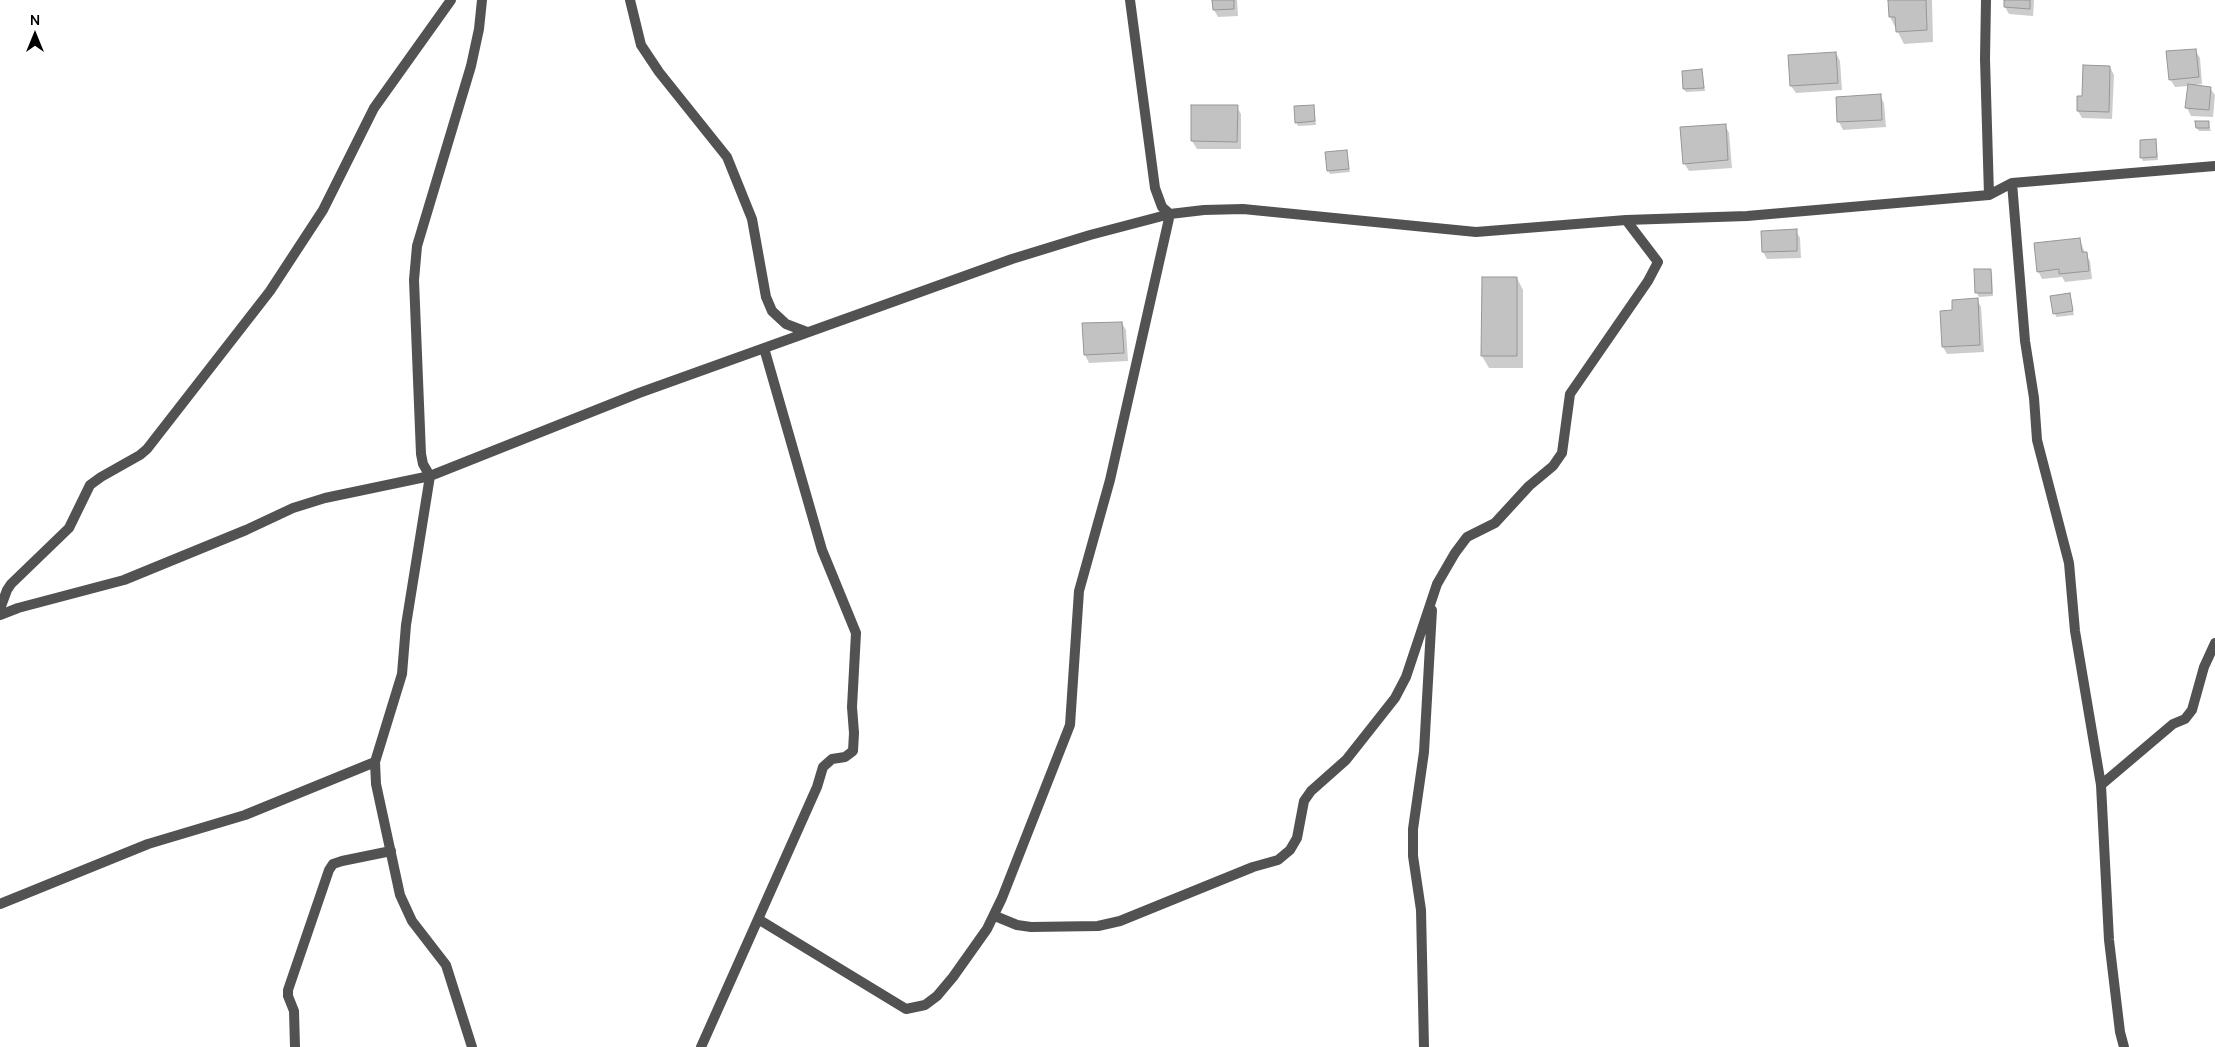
<!DOCTYPE html>
<html>
<head>
<meta charset="utf-8">
<style>
	body { margin:0 }
	#map { position:relative; width:2215px; height:1047px; overflow:hidden; background:#fff; font-family:Manrope,sans-serif }
	canvas { display:block }
	.north { position:absolute; left:10px; top:10px; width:50px; height:50px; -webkit-text-stroke:4px #fff; paint-order:stroke; rotate:0deg; font-size:14px; font-weight:700; line-height:20px; text-align:center; color:#000 }
	.north::after { content:''; display:block; margin:auto; width:18px; height:22px; background:#000; clip-path:polygon(50% 0,100% 100%,50% 72%,0 100%) }
</style>
</head>
<body>
<div id="map">
<canvas width="2215" height="1047"></canvas>
<div class="north">N</div>
</div>
<script>
const ctx = document.querySelector('canvas').getContext('2d');
ctx.lineJoin = 'round';
function fillPath(path, color) { ctx.fillStyle = color; ctx.fill(path, 'evenodd'); }
const toPath = rows => new Path2D(rows.map(r => 'M' + r).join(''));
function strokePath(path, color, width, dash) { ctx.strokeStyle = color; ctx.lineWidth = width; ctx.lineCap = dash ? 'butt' : 'round'; ctx.setLineDash(dash || []); ctx.stroke(path); }
const shadow = toPath([
	[1214,0,1237,0,1238,16,1218,17,1214,10],
	[1887,0,1932,0,1933,42,1904,44,1890,17,1890,5],
	[2005,0,2034,0,2033,16,2009,14,2005,7],
	[2195,50,2200,58,2202,84,2195,85,2210,88,2215,95,2213,117,2191,116,2187,108,2189,86,2175,87,2170,79],
	[1836,53,1840,61,1842,90,1796,93,1791,86],
	[2110,67,2114,75,2112,119,2082,118,2078,111,2083,98],
	[1702,71,1705,91,1686,92,1684,89],
	[1880,96,1884,103,1886,127,1843,130,1839,122,1837,98],
	[1193,106,1237,107,1241,114,1241,149,1197,149,1192,141],
	[1314,106,1316,125,1298,126,1296,122],
	[2208,122,2211,131,2199,131,2197,128],
	[1725,125,1729,133,1732,168,1689,171,1684,163],
	[2156,140,2158,160,2143,161,2141,157],
	[1346,152,1350,172,1330,174,1328,170],
	[1796,231,1800,238,1801,258,1767,259,1763,252],
	[2080,240,2085,253,2090,261,2092,279,2065,282,2062,277,2042,279,2038,271],
	[1976,270,1990,270,1992,273,1993,296,1979,297,1977,293],
	[1517,278,1523,290,1523,368,1489,368,1482,356],
	[2069,294,2074,315,2056,317,2052,297],
	[1977,300,1981,307,1984,352,1947,354,1943,347,1953,311],
	[1122,323,1126,330,1128,361,1089,363,1085,355,1084,325]
]);
const building = toPath([
	[1212,0,1234,0,1234,9,1213,10,1212,0],
	[1888,0,1926,0,1927,30,1896,32,1895,17,1889,17,1888,0],
	[2004,0,2030,0,2030,9,2004,7,2004,0],
	[2196,49,2199,77,2169,80,2166,51,2196,49],
	[1836,52,1838,83,1790,86,1788,55,1836,52],
	[2083,65,2110,66,2109,112,2077,111,2077,96,2082,96,2083,65],
	[1702,69,1704,88,1683,89,1682,71,1702,69],
	[2188,84,2211,87,2209,110,2185,108,2188,84],
	[1881,94,1882,120,1837,122,1836,97,1881,94],
	[1191,105,1238,105,1237,142,1191,141,1191,105],
	[1314,105,1315,121,1295,123,1294,106,1314,105],
	[2195,121,2209,121,2209,128,2196,128,2195,121],
	[1726,124,1728,160,1683,164,1680,127,1726,124],
	[2156,139,2157,157,2140,158,2140,140,2156,139],
	[1347,150,1349,169,1327,171,1325,152,1347,150],
	[1797,229,1797,251,1762,252,1761,231,1797,229],
	[2080,238,2082,252,2087,252,2089,271,2059,274,2059,269,2037,272,2034,243,2080,238],
	[1974,269,1991,269,1992,293,1975,293,1974,269],
	[1482,277,1517,277,1517,356,1481,356,1482,277],
	[2070,293,2073,311,2053,314,2050,296,2070,293],
	[1978,298,1980,345,1942,347,1940,311,1952,310,1952,300,1978,298],
	[1122,322,1124,353,1084,355,1082,323,1122,322]
]);
const street = toPath([
	[630,0,641,45,659,72,727,157,752,219,766,297,772,311,786,324,807,332],
	[1986,0,1985,59,1989,195],
	[2012,183,2025,341,2034,398,2037,440,2069,563,2075,631,2101,785,2109,940,2120,1032,2124,1047],
	[0,609,7,590,11,584,69,528,90,485,101,477,140,455,147,449,270,291,323,210,374,108,451,0],
	[0,615,18,608,124,580,246,530,293,508,325,498,430,476,639,393,1012,259,1090,235,1170,214,1204,210,1243,209,1476,232,1626,220,1747,216,1989,195,2012,183,2215,166],
	[2101,785,2173,724,2185,719,2192,710,2204,667,2215,643],
	[0,904,148,844,245,815,375,762],
	[995,916,1017,925,1031,927,1098,926,1120,921,1253,867,1278,860,1290,850,1297,838,1304,801,1311,791,1346,760,1395,698,1406,677,1437,584,1455,553,1467,537,1495,523,1529,486,1553,466,1562,453,1570,394,1648,281,1658,262,1626,220],
	[758,919,906,1009,925,1005,937,996,953,977,987,929,1002,898,1070,725,1079,591,1110,480,1170,214,1162,207,1155,188,1130,0],
	[295,1047,294,1011,288,996,288,990,329,870,333,864,342,861,391,851],
	[472,1047,446,965,412,921,400,895,376,784,375,762,402,674,406,625,430,476,423,464,421,454,414,280,417,246,471,66,479,29,482,0],
	[701,1047,817,787,823,767,832,759,845,757,853,751,854,733,852,707,856,633,822,550,764,348],
	[1424,1047,1421,910,1413,856,1413,829,1424,752,1432,610]
]);
fillPath(shadow, '#0003');
fillPath(building, '#c2c2c2');
strokePath(building, '#969696', 1);
strokePath(street, '#525252', 10);
</script>
</body>
</html>
